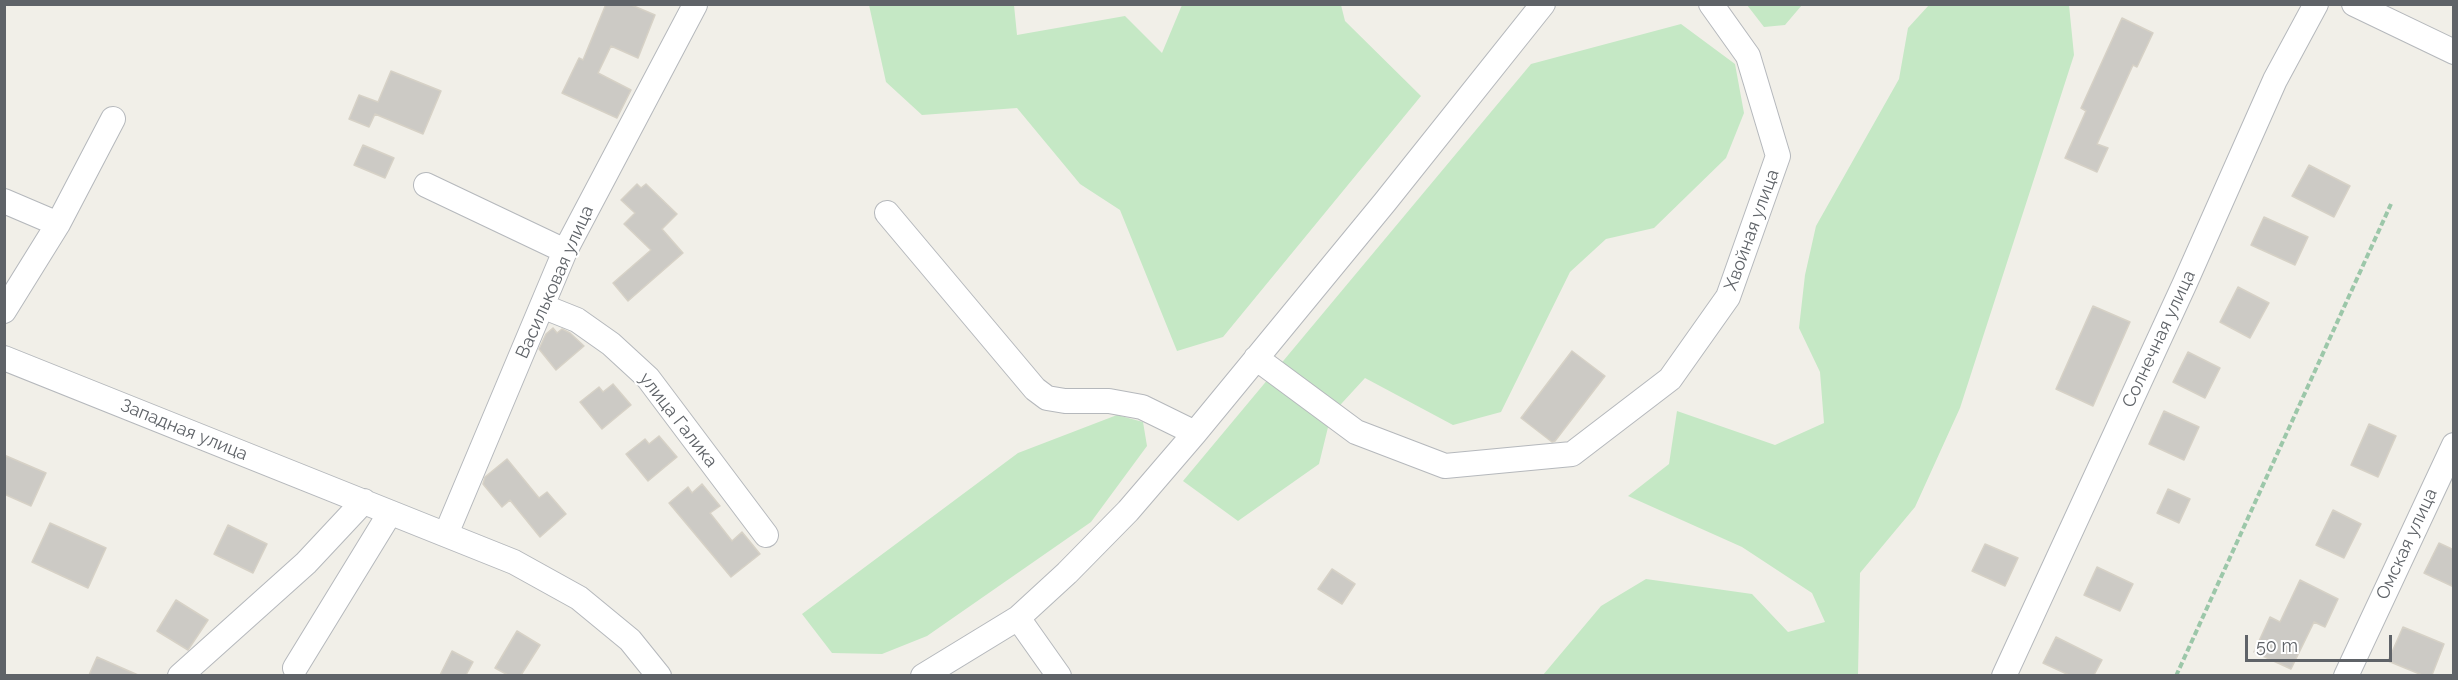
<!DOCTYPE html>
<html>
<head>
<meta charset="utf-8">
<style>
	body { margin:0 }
	#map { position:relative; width:2458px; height:680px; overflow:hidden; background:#f1efe8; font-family:Raleway,sans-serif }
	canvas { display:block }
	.frame { position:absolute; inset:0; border:6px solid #5f6368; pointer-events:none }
	.scale { position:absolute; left:2245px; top:635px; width:147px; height:27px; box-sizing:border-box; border:3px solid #5f6368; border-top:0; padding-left:8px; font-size:18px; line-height:21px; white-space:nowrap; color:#5f6368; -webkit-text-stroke:4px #fff; paint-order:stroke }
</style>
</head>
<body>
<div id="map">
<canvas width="2458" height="680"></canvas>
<div class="frame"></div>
<div class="scale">50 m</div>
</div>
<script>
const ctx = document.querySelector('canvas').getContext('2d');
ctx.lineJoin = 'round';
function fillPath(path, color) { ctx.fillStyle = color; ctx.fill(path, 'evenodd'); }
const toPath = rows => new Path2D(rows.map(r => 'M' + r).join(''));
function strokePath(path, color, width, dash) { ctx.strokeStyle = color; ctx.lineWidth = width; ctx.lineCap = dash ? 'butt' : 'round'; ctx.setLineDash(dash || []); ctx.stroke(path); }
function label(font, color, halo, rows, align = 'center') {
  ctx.font = font + ' Raleway,sans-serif'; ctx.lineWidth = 4.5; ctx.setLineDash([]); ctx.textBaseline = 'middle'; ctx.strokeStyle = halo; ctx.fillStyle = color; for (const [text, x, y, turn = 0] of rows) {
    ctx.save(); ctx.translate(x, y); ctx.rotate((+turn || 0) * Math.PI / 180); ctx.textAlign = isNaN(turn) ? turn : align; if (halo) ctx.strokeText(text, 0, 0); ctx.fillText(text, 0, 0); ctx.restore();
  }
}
const green = toPath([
	[869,5,1014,5,1017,35,1125,16,1162,53,1182,5,1341,5,1345,21,1421,96,1223,337,1177,351,1120,210,1080,184,1017,108,922,115,886,82],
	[1747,5,1802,5,1785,25,1764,27],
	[1929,5,2069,5,2074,55,1960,408,1915,507,1860,573,1858,675,1543,675,1601,606,1646,579,1752,594,1788,632,1825,622,1812,593,1742,547,1628,496,1669,464,1677,411,1775,445,1824,423,1820,372,1799,328,1805,275,1816,226,1899,79,1908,28],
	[1681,24,1735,64,1744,113,1726,158,1654,228,1606,239,1570,272,1501,412,1453,425,1365,378,1331,415,1319,464,1238,521,1183,481,1531,64],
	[1117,415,1143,422,1147,446,1091,522,927,636,882,654,832,653,802,614,1018,453]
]);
const building = toPath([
	[606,4,629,4,655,15,638,58,611,46,598,73,631,90,617,118,562,93,579,58,583,60,606,4],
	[2122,18,2153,33,2137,67,2133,65,2097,144,2108,148,2097,172,2065,158,2086,111,2081,108,2122,18],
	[391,71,441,91,423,134,375,114,369,127,349,119,359,95,378,102,391,71],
	[363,145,394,158,385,178,354,165,363,145],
	[2309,165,2350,186,2334,217,2292,196,2309,165],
	[637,184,641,188,646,184,677,214,662,229,683,253,628,301,613,283,651,250,624,224,635,213,621,200,637,184],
	[2264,217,2308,237,2295,265,2251,245,2264,217],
	[2238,287,2269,303,2250,338,2220,322,2238,287],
	[2093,306,2130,322,2093,406,2056,389,2093,306],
	[553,328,557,333,562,329,570,333,584,346,556,370,539,349,546,334,553,328],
	[1572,351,1605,376,1555,441,1552,442,1521,418,1572,351],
	[2188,352,2220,368,2205,398,2173,382,2188,352],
	[613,384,631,405,602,429,580,402,599,387,603,392,613,384],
	[2164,411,2199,427,2184,460,2149,444,2164,411],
	[2369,424,2396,436,2378,477,2351,465,2369,424],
	[659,436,677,457,648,481,626,454,645,439,649,444,659,436],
	[4,455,46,473,31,506,4,494,4,455],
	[507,459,539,498,547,492,566,514,540,537,510,500,502,507,483,484,485,477,507,459],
	[702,484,720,506,710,513,732,541,742,532,760,554,731,577,669,503,688,487,692,493,702,484],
	[2168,489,2190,499,2179,523,2157,513,2168,489],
	[2333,510,2361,524,2344,558,2316,545,2333,510],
	[50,523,106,548,88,588,32,562,50,523],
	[228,525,267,544,253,573,214,554,228,525],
	[2439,543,2454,550,2454,587,2424,573,2439,543],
	[1985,544,2018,558,2005,586,1972,571,1985,544],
	[2097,567,2133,584,2120,611,2084,595,2097,567],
	[1332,569,1355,584,1342,604,1318,589,1332,569],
	[2300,580,2338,599,2325,627,2314,622,2291,669,2254,652,2270,617,2280,622,2300,580],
	[176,600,208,620,188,650,157,631,176,600],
	[2403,627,2444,644,2432,675,2422,675,2388,661,2403,627],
	[517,631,540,645,521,675,508,675,495,668,517,631],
	[2056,637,2102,660,2094,675,2069,675,2043,663,2056,637],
	[452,651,473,662,466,675,440,675,452,651],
	[97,657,138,675,89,675,97,657]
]);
const path = toPath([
	[2176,676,2391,204]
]);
const minor = toPath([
	[2354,4,2454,52],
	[426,185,565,251],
	[4,201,58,224],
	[887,213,1035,389,1047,398,1065,401,1109,401,1142,407,1195,433],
	[542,306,577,320,611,344,648,378,766,535],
	[4,311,58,224,113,119],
	[4,358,514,562,579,598,630,640,659,676],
	[1256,358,1356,432,1445,466,1572,454,1670,379,1728,297,1778,156,1748,56,1711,4],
	[446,534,565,251,695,5,693,4],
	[1018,618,1059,676],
	[295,668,390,513],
	[180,676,306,563,364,501],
	[923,676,1018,618,1067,573,1128,511,1195,433,1385,202,1543,4],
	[2004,676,2185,283,2275,80,2316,4],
	[2346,676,2454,445]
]);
const streetNames = [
	["Хвойная улица",1752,230,-70],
	["Васильковая улица",555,282,-66],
	["Солнечная улица",2159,339,-65],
	["улица Галика",678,420,52],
	["Западная улица",184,430,22],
	["Омская улица",2407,544,-65]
];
fillPath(green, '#c5e8c5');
fillPath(building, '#cccac5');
strokePath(building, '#d6d1c6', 1.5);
strokePath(minor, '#b5b8bc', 26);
strokePath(path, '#9cc7a9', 4, [6, 3]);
strokePath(minor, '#fff', 24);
label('18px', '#5f6368', '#fff', streetNames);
</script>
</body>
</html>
